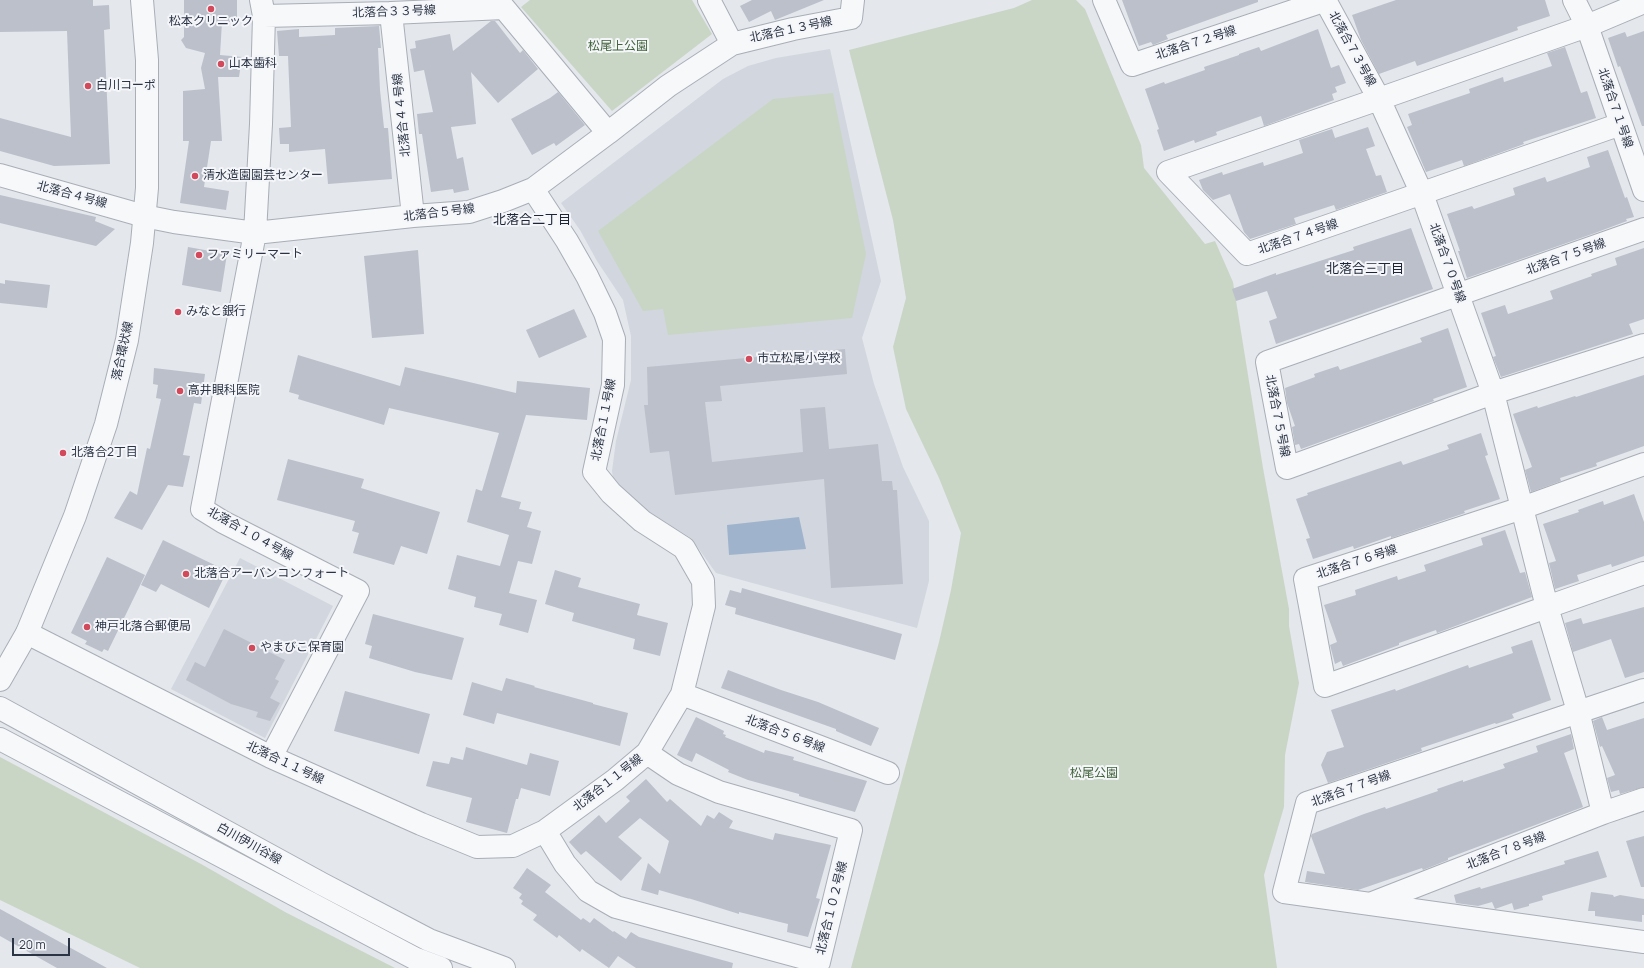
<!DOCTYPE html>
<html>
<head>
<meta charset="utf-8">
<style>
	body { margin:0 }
	#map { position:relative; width:1644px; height:968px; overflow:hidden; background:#e4e7ec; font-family:Manrope,sans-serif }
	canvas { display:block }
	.scale { position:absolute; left:12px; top:938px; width:58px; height:18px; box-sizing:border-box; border:2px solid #2b3445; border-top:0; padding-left:5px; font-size:12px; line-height:14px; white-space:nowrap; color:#2b3445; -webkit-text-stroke:3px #f4f6f9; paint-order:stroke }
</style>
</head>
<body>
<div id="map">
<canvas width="1644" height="968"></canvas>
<div class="scale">20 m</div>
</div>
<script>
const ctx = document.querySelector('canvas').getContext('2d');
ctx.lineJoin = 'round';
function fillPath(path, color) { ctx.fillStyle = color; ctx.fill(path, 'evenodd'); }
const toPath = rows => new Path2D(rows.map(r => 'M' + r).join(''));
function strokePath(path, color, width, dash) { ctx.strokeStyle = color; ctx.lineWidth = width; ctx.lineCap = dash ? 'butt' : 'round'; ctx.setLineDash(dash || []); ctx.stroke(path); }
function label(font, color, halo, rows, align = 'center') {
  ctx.font = font + ' Manrope,"Noto Sans JP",sans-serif'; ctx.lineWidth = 4; ctx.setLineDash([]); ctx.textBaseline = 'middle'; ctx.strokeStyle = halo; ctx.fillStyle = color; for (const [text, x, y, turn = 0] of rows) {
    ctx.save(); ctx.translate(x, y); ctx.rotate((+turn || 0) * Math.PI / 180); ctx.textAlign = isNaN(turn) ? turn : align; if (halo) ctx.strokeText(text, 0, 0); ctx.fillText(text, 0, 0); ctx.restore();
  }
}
const built = toPath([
	[830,49,881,281,862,338,874,384,903,467,929,521,929,581,917,628,716,573,691,538,641,507,614,485,612,471,616,441,631,380,631,336,623,300,597,261,580,230,561,203,723,79,748,66,776,58],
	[240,558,333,606,265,738,171,689]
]);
const green = toPath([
	[530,0,692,0,712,34,612,111,521,7],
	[1032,0,1076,0,1085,9,1141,145,1144,168,1205,244,1215,241,1233,282,1263,468,1289,609,1289,626,1299,683,1285,755,1284,807,1264,875,1277,968,851,968,939,642,951,590,961,533,939,478,906,409,893,347,906,298,893,220,849,50,1014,8],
	[833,93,866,254,852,318,668,335,663,309,643,311,598,231,773,99],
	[0,757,201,864,285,912,395,968,140,968,0,900]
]);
const water = toPath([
	[799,517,806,549,729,555,727,525]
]);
const building = toPath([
	[0,0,93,0,93,6,109,5,110,29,104,30,110,164,54,166,0,151,0,118,71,137,67,31,0,32],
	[184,0,237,0,237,22,222,22,220,55,242,57,239,77,218,77,222,141,211,141,204,187,229,191,226,210,180,203,189,141,183,141,183,91,205,89,201,68,205,53,186,48,181,40,184,37],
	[752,0,824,0,775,20,771,11,749,22,740,6],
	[1122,0,1258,0,1258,2,1166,35,1168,39,1153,45,1151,42,1139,46],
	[1396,0,1545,0,1550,16,1517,27,1518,30,1417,66,1415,61,1379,74,1361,40,1352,15],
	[491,21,495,21,520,53,523,50,538,69,498,103,471,72,476,124,451,127,457,159,463,157,469,190,454,193,453,189,431,192,422,134,419,134,417,114,433,112,424,70,414,72,410,49,416,48,415,41,450,34,453,51],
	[379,26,381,48,378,48,380,90,384,128,388,128,392,179,328,184,325,149,289,152,289,144,280,144,279,128,291,127,288,56,279,56,277,31,299,29,299,37,335,35,335,28],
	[1318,29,1331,68,1339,65,1346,83,1335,87,1337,92,1332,94,1334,100,1264,126,1261,116,1216,132,1217,135,1195,143,1194,140,1164,151,1157,130,1159,129,1145,89,1164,82,1165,84,1205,70,1204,67,1239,55,1239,54,1259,47,1261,51],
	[1644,31,1644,126,1642,126,1620,66,1618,67,1608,38,1625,32,1627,37],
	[1565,47,1581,93,1587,91,1596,118,1523,142,1524,144,1464,166,1462,160,1426,172,1407,127,1412,125,1408,114,1470,93,1469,89,1503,77,1504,82,1552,66,1547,53],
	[558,92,585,125,556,146,554,143,532,155,511,119,550,98],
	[1368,127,1375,146,1366,149,1376,176,1381,175,1387,192,1336,210,1334,205,1294,218,1296,224,1250,239,1244,232,1230,194,1213,200,1203,190,1199,180,1222,172,1223,175,1263,162,1264,166,1303,153,1299,140,1332,129,1335,138],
	[1608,150,1625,198,1627,197,1634,217,1626,219,1627,221,1595,233,1467,278,1458,251,1460,251,1447,214,1472,206,1474,209,1515,195,1513,188,1545,177,1547,182,1590,167,1587,157],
	[0,195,96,217,95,221,115,229,96,246,0,223],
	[1411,228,1433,289,1276,344,1269,321,1277,318,1267,291,1236,301,1232,289,1276,273,1276,275,1354,250,1353,247],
	[188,247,227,254,221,292,182,285],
	[1644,248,1644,319,1629,324,1633,334,1501,377,1493,357,1496,356,1481,313,1505,305,1508,314,1553,299,1550,291,1592,276,1591,274,1617,265,1615,258],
	[418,250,424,334,372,338,364,256],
	[5,280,50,285,47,308,0,303,0,283,5,284],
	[574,309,587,337,539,358,526,330],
	[1448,328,1467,387,1433,399,1434,401,1301,449,1299,444,1295,445,1292,427,1295,426,1287,403,1285,388,1315,377,1314,374,1338,366,1340,370,1422,342,1420,338],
	[845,349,847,374,720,386,722,401,705,402,712,462,803,452,800,409,825,407,829,449,878,444,882,481,892,481,893,490,897,490,903,584,831,588,824,479,675,495,669,451,650,453,644,405,648,405,647,367],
	[298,355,400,386,405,367,516,393,517,381,590,388,587,420,526,415,501,497,521,502,519,509,532,512,527,527,541,531,532,564,518,561,509,593,537,600,528,633,499,625,502,614,474,607,476,597,448,589,457,555,500,566,509,535,467,522,476,489,482,491,499,433,389,408,384,425,298,399,299,395,289,392],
	[154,368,205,374,201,404,194,403,183,455,190,456,183,487,168,485,142,530,114,518,130,491,137,495,147,448,150,449,161,399,156,398,158,385,153,384],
	[1644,375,1644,446,1596,463,1597,466,1560,478,1561,481,1531,492,1525,470,1532,467,1513,414,1537,406,1538,408,1575,396,1576,397],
	[1481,433,1488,455,1485,456,1500,499,1464,511,1465,513,1391,538,1391,536,1354,549,1353,546,1313,559,1306,539,1310,538,1296,499,1308,495,1307,493,1401,461,1403,465,1449,449,1447,445],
	[288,459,364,479,361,488,440,512,427,554,401,546,394,565,353,553,359,533,352,531,355,521,277,500],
	[1634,494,1644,522,1644,556,1612,567,1611,564,1577,575,1579,581,1555,589,1549,563,1556,561,1543,524,1579,512,1578,510,1603,501,1604,505],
	[1505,530,1520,573,1525,572,1532,597,1437,633,1436,630,1399,643,1399,645,1343,666,1341,661,1335,664,1330,645,1337,642,1324,605,1356,595,1355,590,1397,576,1398,580,1426,571,1424,565,1483,545,1481,538],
	[163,540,227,571,209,608,161,584,156,592,141,585],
	[107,557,145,575,108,651,104,649,102,652,85,644,87,641,71,633],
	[555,570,581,578,578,587,640,604,637,615,668,623,660,656,633,649,635,639,572,621,574,613,545,604],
	[742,588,902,634,895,660,735,614,736,608,725,605,730,590,741,593],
	[1644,607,1644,672,1625,678,1611,639,1573,652,1565,623,1581,618,1583,624],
	[373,614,464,638,452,680,415,672,369,658,372,646,365,644],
	[224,629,285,660,275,679,279,681,270,698,280,703,270,721,256,717,258,712,231,704,186,680,195,662,205,667],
	[1532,640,1551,700,1512,714,1514,718,1496,724,1495,723,1421,748,1422,751,1328,783,1321,765,1327,752,1344,747,1331,710,1395,689,1396,691,1468,665,1469,668,1513,653,1511,647],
	[728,670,781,690,818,702,879,728,871,746,836,731,836,729,721,688],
	[506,678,535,686,534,687,593,703,593,704,628,713,620,746,497,713,494,724,463,715,472,682,502,691],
	[345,691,430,714,419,754,334,731],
	[696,717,724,731,723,734,726,735,725,737,764,753,765,750,794,757,793,760,867,781,855,812,799,796,799,794,748,780,728,772,729,770,696,753,692,762,677,755],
	[1602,717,1607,730,1644,718,1644,787,1620,794,1619,790,1611,792,1607,778,1615,775,1602,746,1600,747,1593,721],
	[1571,734,1574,749,1564,753,1583,807,1448,858,1448,860,1423,870,1422,868,1358,890,1305,882,1307,871,1325,874,1311,836,1312,834,1364,814,1385,807,1386,809,1438,791,1437,789,1463,780,1463,782,1505,768,1503,764,1538,752,1536,746],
	[466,747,527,765,530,753,559,761,550,796,521,788,518,799,516,799,507,833,466,822,472,798,426,786,433,761,449,764,451,757,463,760],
	[646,779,667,802,670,799,701,826,707,815,714,819,719,812,733,821,729,828,773,840,775,833,831,845,816,898,820,899,808,937,787,932,788,924,739,912,739,914,688,898,690,899,659,890,658,895,641,890,648,863,660,874,669,841,640,818,618,837,642,858,621,881,586,851,581,855,569,842,599,815,606,823,630,801,626,797],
	[1644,836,1644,887,1641,887,1626,841],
	[1598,851,1607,877,1542,896,1543,900,1529,904,1529,906,1514,910,1512,903,1495,909,1492,902,1478,906,1456,903,1454,895,1480,887,1481,889,1565,864,1564,861],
	[527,868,551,885,545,892,581,920,583,918,590,923,594,918,613,932,614,931,626,939,631,932,639,937,733,963,732,968,636,968,618,956,609,968,582,949,580,952,559,935,557,938,533,920,537,915,521,904,523,901,519,898,522,894,513,888],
	[1591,892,1613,895,1614,897,1620,895,1644,899,1644,915,1642,915,1642,922,1595,916,1595,911,1588,911],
	[0,909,107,968,57,968,0,936]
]);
const minor = toPath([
	[261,0,264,16,261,124,255,233,202,509,223,522,358,591,271,757],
	[1104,0,1132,65,1326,0],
	[1325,0,1379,99,1168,172,1247,254,1621,124],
	[1574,0,1587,26,1644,190],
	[1644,2,1587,26,1379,99,1422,194,1493,393,1547,607,1644,573],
	[391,13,413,216],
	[264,16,391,13,504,8,608,133],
	[732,44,793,29,851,18,853,0],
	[0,175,144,216,174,222,255,233,413,216,469,212,503,201,533,189,608,133,668,86,732,44,709,0],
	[1644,229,1267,362,1287,468,1493,393,1644,345],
	[27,633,271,757,421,824,477,847,513,846,545,831,615,780,647,753,682,694,704,606,703,581,684,548,642,521,611,493,594,472,613,385,614,339,605,313,587,276,567,241,533,189],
	[1644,690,1307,803,1284,892,1644,942],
	[682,694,888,773],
	[1603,813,1578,711,1547,607,1325,686,1305,579,1522,508,1644,464],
	[545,831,565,864,588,891,616,907,819,962,851,830,719,792,678,774,647,753],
	[1370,904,1603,813,1644,799]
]);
const tertiary = toPath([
	[0,680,27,633,75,516,106,424,127,340,142,243,147,188,147,60,142,0],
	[0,708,322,884,429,940,504,968],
	[0,739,414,958,441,968]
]);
const markers = [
	[211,9,4,"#d1495b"],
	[221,64,4,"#d1495b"],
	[88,86,4,"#d1495b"],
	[195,176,4,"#d1495b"],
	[199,255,4,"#d1495b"],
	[178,312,4,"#d1495b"],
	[749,359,4,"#d1495b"],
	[180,391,4,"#d1495b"],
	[63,453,4,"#d1495b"],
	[186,574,4,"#d1495b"],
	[87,627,4,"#d1495b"],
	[252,648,4,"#d1495b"]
];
const streetNames = [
	["北落合３３号線",394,12,-2],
	["北落合１３号線",791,30,-12],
	["北落合７２号線",1196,43,-18],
	["北落合７３号線",1352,49,61],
	["北落合７１号線",1615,108,71],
	["北落合４４号線",402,115,-96],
	["北落合４号線",72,195,15],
	["北落合５号線",439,213,-7],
	["北落合７４号線",1298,237,-19],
	["北落合７５号線",1566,257,-20],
	["北落合７０号線",1447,263,70],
	["落合環状線",123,351,-78],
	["北落合７５号線",1277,416,79],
	["北落合１１号線",604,420,-79],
	["北落合１０４号線",250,534,29],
	["北落合７６号線",1357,562,-18],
	["北落合５６号線",785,734,21],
	["北落合１１号線",285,763,25],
	["北落合１１号線",608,783,-38],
	["北落合７７号線",1351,789,-20],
	["白川伊川谷線",249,844,29],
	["北落合７８号線",1506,851,-21],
	["北落合１０２号線",832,908,-76]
];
const poiNames = [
	["松本クリニック",211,22,"center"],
	["山本歯科",229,64],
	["白川コーポ",96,86],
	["清水造園園芸センター",203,176],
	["ファミリーマート",207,255],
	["みなと銀行",186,312],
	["市立松尾小学校",757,359],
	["高井眼科医院",188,391],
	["北落合2丁目",71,453],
	["北落合アーバンコンフォート",194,574],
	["神戸北落合郵便局",95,627],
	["やまびこ保育園",260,648]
];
const parkNames = [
	["松尾上公園",618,47],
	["松尾公園",1094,774]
];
const neighbourhoodNames = [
	["北落合二丁目",532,220],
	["北落合三丁目",1365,269]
];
fillPath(built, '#d2d6de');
fillPath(green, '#c9d6c5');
fillPath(water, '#9fb4cc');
fillPath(building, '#bbc0ca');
strokePath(minor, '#a9aeb7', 24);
strokePath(tertiary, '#a9aeb7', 24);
strokePath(minor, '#f7f8fa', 22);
strokePath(tertiary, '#f7f8fa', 22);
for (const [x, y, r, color] of markers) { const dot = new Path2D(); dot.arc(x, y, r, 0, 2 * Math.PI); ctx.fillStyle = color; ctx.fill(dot); strokePath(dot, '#f4f6f9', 1.5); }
label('12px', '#2b3445', '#f4f6f9', streetNames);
label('12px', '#2b3445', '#f4f6f9', poiNames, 'left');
label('12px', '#3f6138', '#f4f6f9', parkNames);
label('13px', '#1d2536', '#f4f6f9', neighbourhoodNames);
</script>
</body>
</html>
